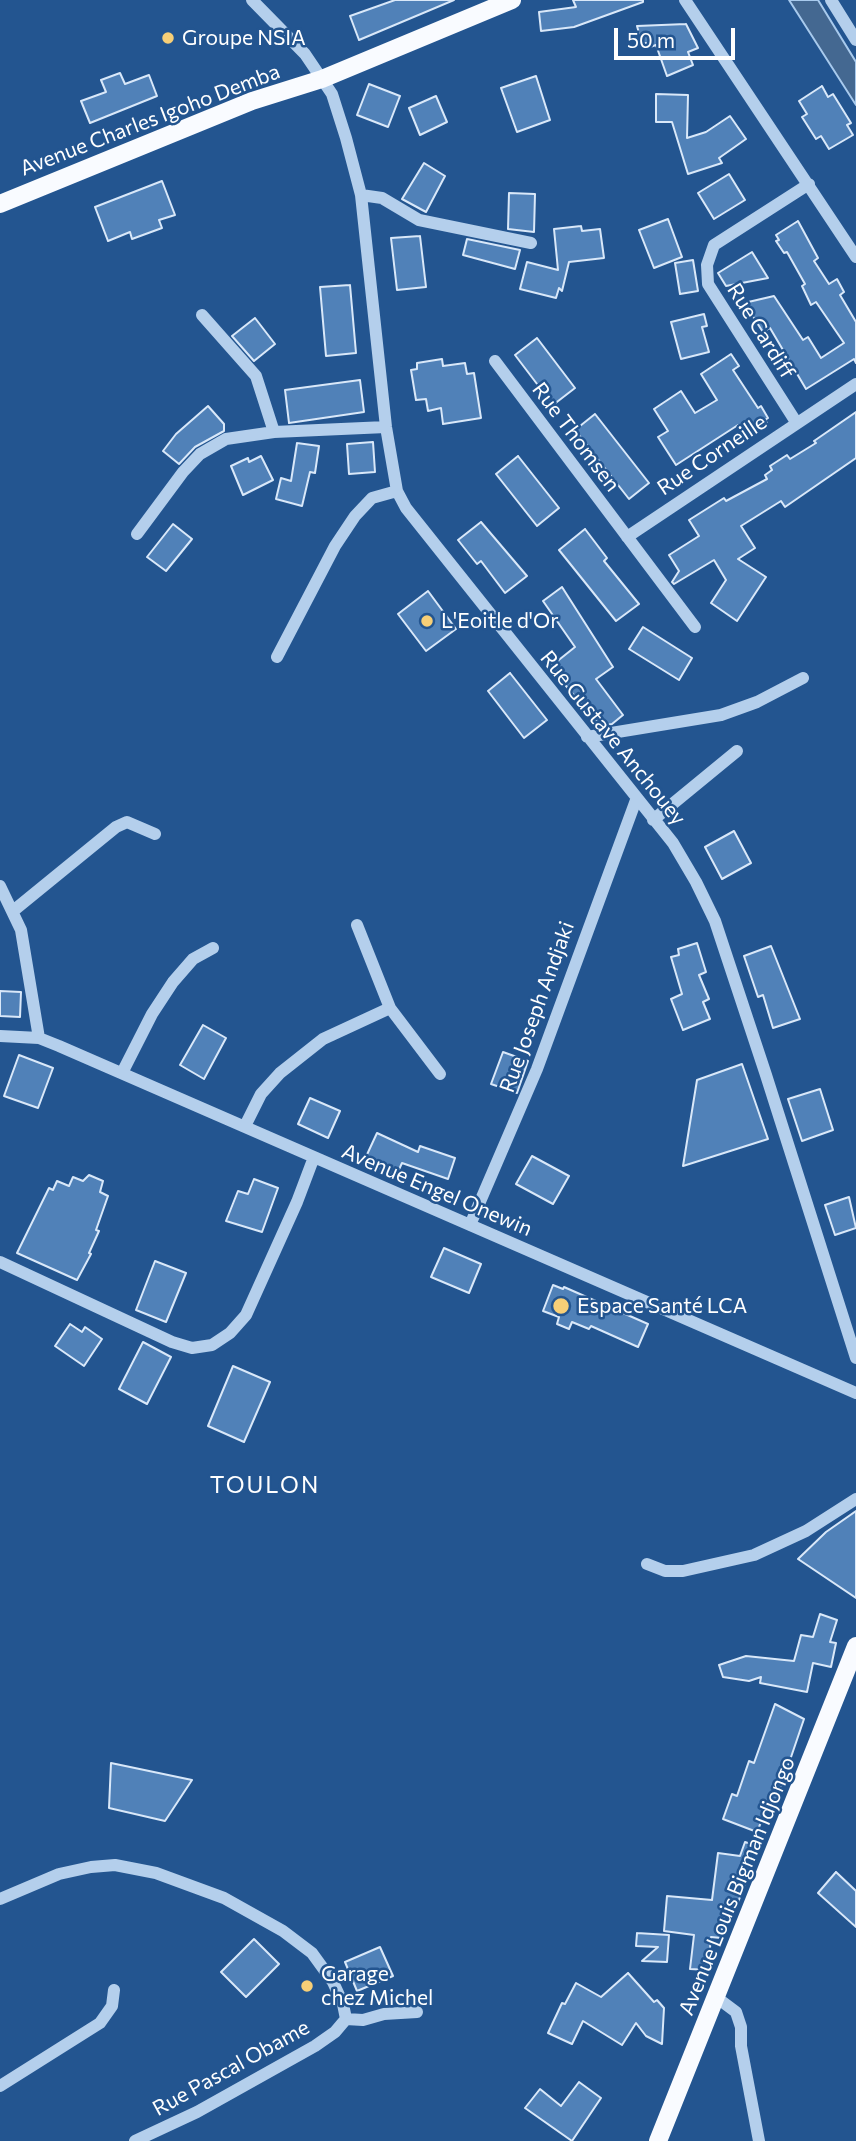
<!DOCTYPE html>
<html>
<head>
<meta charset="utf-8">
<style>
	body { margin:0 }
	#map { position:relative; width:856px; height:2141px; overflow:hidden; background:#235590; font-family:Commissioner,sans-serif }
	canvas { display:block }
	.scale { position:absolute; left:614px; top:28px; width:121px; height:32px; box-sizing:border-box; border:4px solid #fff; border-top:0; padding-left:9px; font-size:21px; line-height:24px; white-space:nowrap; color:#fff; -webkit-text-stroke:5px #235590; paint-order:stroke }
</style>
</head>
<body>
<div id="map">
<canvas width="856" height="2141"></canvas>
<div class="scale">50 m</div>
</div>
<script>
const ctx = document.querySelector('canvas').getContext('2d');
ctx.lineJoin = 'round';
function fillPath(path, color) { ctx.fillStyle = color; ctx.fill(path, 'evenodd'); }
const toPath = rows => new Path2D(rows.map(r => 'M' + r).join(''));
function strokePath(path, color, width, dash) { ctx.strokeStyle = color; ctx.lineWidth = width; ctx.lineCap = dash ? 'butt' : 'round'; ctx.setLineDash(dash || []); ctx.stroke(path); }
function label(font, color, halo, rows, align = 'center') {
  ctx.font = font + ' Commissioner,sans-serif'; ctx.lineWidth = 5; ctx.setLineDash([]); ctx.textBaseline = 'middle'; ctx.strokeStyle = halo; ctx.fillStyle = color; for (const [text, x, y, turn = 0] of rows) {
    ctx.save(); ctx.translate(x, y); ctx.rotate((+turn || 0) * Math.PI / 180); ctx.textAlign = isNaN(turn) ? turn : align; if (halo) ctx.strokeText(text, 0, 0); ctx.fillText(text, 0, 0); ctx.restore();
  }
}
const water = toPath([
	[789,0,818,0,856,62,856,105,789,0]
]);
const building = toPath([
	[395,0,454,0,359,40,350,16,395,0],
	[573,0,643,0,643,2,574,27,541,31,539,12,576,7,573,0],
	[686,24,698,48,688,52,693,65,667,76,656,45,647,48,646,43,642,44,637,26,686,24],
	[120,73,125,84,149,75,157,96,90,123,81,101,106,92,101,80,120,73],
	[536,76,550,120,517,132,501,88,536,76],
	[369,84,400,96,388,127,357,115,369,84],
	[822,86,828,97,833,94,851,123,847,125,853,135,829,149,821,136,816,139,802,117,807,114,799,101,822,86],
	[656,94,688,95,687,138,706,132,730,116,746,139,719,158,722,163,688,174,672,122,656,122,656,94],
	[436,96,447,122,420,135,409,108,436,96],
	[424,163,445,176,426,212,402,199,424,163],
	[729,174,745,200,714,219,698,193,729,174],
	[162,181,175,215,159,220,162,228,132,239,130,232,108,241,95,207,162,181],
	[509,193,535,194,534,232,508,229,509,193],
	[668,219,682,257,654,268,639,230,668,219],
	[798,221,818,258,814,261,829,284,837,279,844,292,840,295,856,322,856,363,854,359,806,389,770,328,763,332,744,303,774,296,803,340,808,337,821,358,844,343,816,302,811,305,802,286,805,284,787,252,784,253,776,241,779,240,776,235,798,221],
	[581,226,582,231,600,229,604,258,569,262,562,291,559,288,556,298,520,289,527,262,558,270,554,229,581,226],
	[420,236,426,287,397,290,391,238,420,236],
	[467,239,520,250,515,269,463,255,467,239],
	[752,252,768,278,726,286,718,273,752,252],
	[693,260,698,291,680,294,675,263,693,260],
	[350,285,356,353,326,356,320,287,350,285],
	[704,314,707,326,702,327,709,352,681,359,671,322,704,314],
	[255,318,275,344,254,361,232,336,255,318],
	[537,338,575,388,553,405,515,355,537,338],
	[731,354,739,366,733,370,758,408,761,406,768,418,765,420,767,423,745,436,738,425,676,465,658,437,668,431,654,409,681,391,695,413,717,400,701,374,731,354],
	[442,359,443,366,465,363,467,374,474,373,481,418,443,424,441,408,428,411,426,399,416,400,411,370,417,369,417,363,442,359],
	[360,380,364,412,289,423,285,390,360,380],
	[208,406,224,424,224,431,195,447,179,464,163,451,176,434,208,406],
	[856,412,856,458,785,507,781,501,741,526,755,548,738,559,766,577,737,621,711,603,726,580,714,560,674,584,672,582,679,571,669,555,699,536,689,520,724,498,726,501,767,479,765,475,772,470,770,466,787,455,790,459,816,443,814,441,856,412],
	[595,414,649,483,629,499,575,430,595,414],
	[373,442,375,472,349,474,347,444,373,442],
	[297,443,319,446,315,473,310,472,302,506,276,499,281,478,291,481,297,443],
	[261,456,273,480,243,495,231,466,248,458,249,462,261,456],
	[518,456,559,508,537,526,496,474,518,456],
	[481,522,527,576,505,593,481,561,477,564,458,540,481,522],
	[173,524,192,539,166,571,147,557,173,524],
	[585,529,607,558,604,561,639,604,616,621,559,550,585,529],
	[562,587,613,667,596,679,623,715,612,724,600,726,550,667,575,647,543,601,562,587],
	[428,591,456,629,426,651,398,614,428,591],
	[643,627,692,658,679,680,629,649,643,627],
	[510,673,547,720,524,738,488,691,510,673],
	[734,831,751,863,722,879,705,847,734,831],
	[697,943,706,972,699,975,709,999,703,1002,710,1019,683,1030,671,999,682,994,671,957,679,955,678,949,697,943],
	[771,946,800,1019,773,1028,763,995,758,997,744,956,771,946],
	[0,991,21,992,20,1017,0,1016,0,991],
	[203,1025,226,1038,204,1079,180,1065,203,1025],
	[503,1052,528,1061,517,1093,491,1084,503,1052],
	[19,1055,53,1068,38,1108,4,1096,19,1055],
	[742,1064,768,1139,683,1166,697,1080,742,1064],
	[820,1089,833,1130,802,1141,788,1099,820,1089],
	[310,1098,340,1111,328,1138,298,1124,310,1098],
	[377,1133,418,1152,420,1146,455,1158,448,1179,402,1163,396,1176,364,1161,377,1133],
	[532,1156,569,1176,553,1204,516,1184,532,1156],
	[89,1175,103,1181,100,1192,108,1196,96,1230,99,1231,89,1253,91,1254,77,1280,17,1253,49,1188,53,1190,57,1181,69,1186,73,1177,83,1181,89,1175],
	[254,1179,278,1188,262,1232,226,1221,238,1191,248,1194,254,1179],
	[849,1197,856,1228,835,1235,825,1205,849,1197],
	[444,1248,481,1264,469,1293,431,1277,444,1248],
	[155,1261,186,1273,166,1322,136,1310,155,1261],
	[553,1285,563,1289,564,1287,648,1324,638,1347,591,1326,589,1329,572,1322,569,1329,557,1324,559,1317,543,1311,553,1285],
	[70,1324,82,1332,85,1327,102,1339,84,1366,55,1346,70,1324],
	[143,1342,171,1357,147,1404,119,1389,143,1342],
	[233,1366,270,1382,244,1442,208,1426,233,1366],
	[856,1511,856,1598,798,1559,826,1532,856,1511],
	[820,1614,837,1620,830,1642,836,1643,831,1667,813,1663,807,1692,760,1683,761,1677,749,1681,723,1677,719,1665,746,1656,794,1661,801,1635,813,1637,820,1614],
	[775,1704,804,1719,774,1807,768,1805,757,1832,723,1819,732,1794,737,1796,749,1761,754,1763,775,1704],
	[111,1763,192,1780,165,1821,109,1808,111,1763],
	[745,1842,759,1847,737,1905,725,1907,721,1938,711,1937,708,1970,690,1969,694,1935,664,1931,667,1896,712,1900,718,1853,740,1856,745,1842],
	[836,1872,856,1891,856,1927,818,1893,836,1872],
	[637,1933,669,1935,667,1962,642,1961,658,1947,636,1946,637,1933],
	[254,1939,279,1964,246,1997,221,1972,254,1939],
	[380,1947,393,1976,357,1991,345,1962,380,1947],
	[628,1973,654,2002,657,2000,664,2008,662,2044,646,2036,636,2023,622,2045,583,2021,572,2044,548,2033,562,2003,565,2004,576,1983,601,1997,628,1973],
	[579,2082,601,2098,572,2141,525,2108,540,2089,561,2106,579,2082]
]);
const minor = toPath([
	[252,0,305,54,332,94,346,138,361,195,386,427,397,491,406,508,673,843,696,882,715,921,766,1075,856,1358],
	[685,0,856,257],
	[831,0,856,40],
	[361,195,382,198,419,220,531,243],
	[202,315,256,376,274,432],
	[495,361,695,627],
	[796,422,708,284,707,265,714,245,809,184],
	[137,534,183,472,200,454,226,439,274,432,386,427],
	[627,537,856,384],
	[277,657,335,546,355,516,372,498,397,491],
	[587,737,721,715,757,702,803,678],
	[653,820,737,751],
	[0,886,21,930,39,1038],
	[13,911,116,827,127,822,155,834],
	[357,925,390,1008],
	[0,1036,39,1038,59,1046,856,1393],
	[122,1073,152,1014,173,982,193,959,213,948],
	[245,1126,261,1094,280,1073,323,1039,390,1008,440,1074],
	[470,1225,537,1069,636,800],
	[0,1262,172,1342,192,1348,212,1345,230,1333,246,1315,297,1202,314,1157],
	[647,1564,665,1571,683,1571,754,1555,806,1531,856,1499],
	[0,1899,59,1874,91,1867,115,1865,156,1873,224,1898,283,1931,312,1953,333,1982,343,2004,346,2019,335,2032,315,2046,197,2112,135,2141],
	[716,1997,736,2012,741,2027,741,2046,759,2141],
	[346,2019,363,2020,384,2014,417,2012],
	[0,2086,100,2023,112,2006,114,1990]
]);
const major = toPath([
	[0,204,252,101,322,79,512,0],
	[658,2141,856,1646]
]);
const markers = [
	[168,38,7,"#f7cf77"],
	[427,621,7,"#f7cf77"],
	[561,1306,9,"#f7cf77"],
	[307,1986,7,"#f7cf77"]
];
const poiNames = [
	["Groupe NSIA",182,38],
	["L'Eoitle d'Or",441,621],
	["Espace Santé LCA",577,1306],
	["Garage",321,1974],
	["chez Michel",321,1998]
];
const streetNames = [
	["Avenue Charles Igoho Demba",150,120,-21],
	["Rue Cardiff",761,331,58],
	["Rue Thomsen",576,437,53],
	["Rue Corneille",712,455,-34],
	["Rue Gustave Anchouey",613,738,51],
	["Rue Joseph Andjaki",537,1007,-70],
	["Avenue Engel Onewin",437,1190,23],
	["Avenue Louis Bigman Idjongo",737,1886,-68],
	["Rue Pascal Obame",231,2068,-29]
];
const neighbourhoodNames = [
	["TOULON",265,1485]
];
fillPath(water, '#446891');
strokePath(water, '#a8caed', 2);
fillPath(building, '#5081b8');
strokePath(building, '#d9e8f9', 2);
strokePath(minor, '#b4cfec', 12);
strokePath(major, '#f9fbff', 18);
for (const [x, y, r, color] of markers) { const dot = new Path2D(); dot.arc(x, y, r, 0, 2 * Math.PI); ctx.fillStyle = color; ctx.fill(dot); strokePath(dot, '#235590', 2.5); }
label('21px', '#fff', '#235590', poiNames, 'left');
label('21px', '#fff', '#235590', streetNames);
ctx.letterSpacing = '2px';
label('23px', '#fff', '#235590', neighbourhoodNames);
ctx.letterSpacing = '0px';
</script>
</body>
</html>
